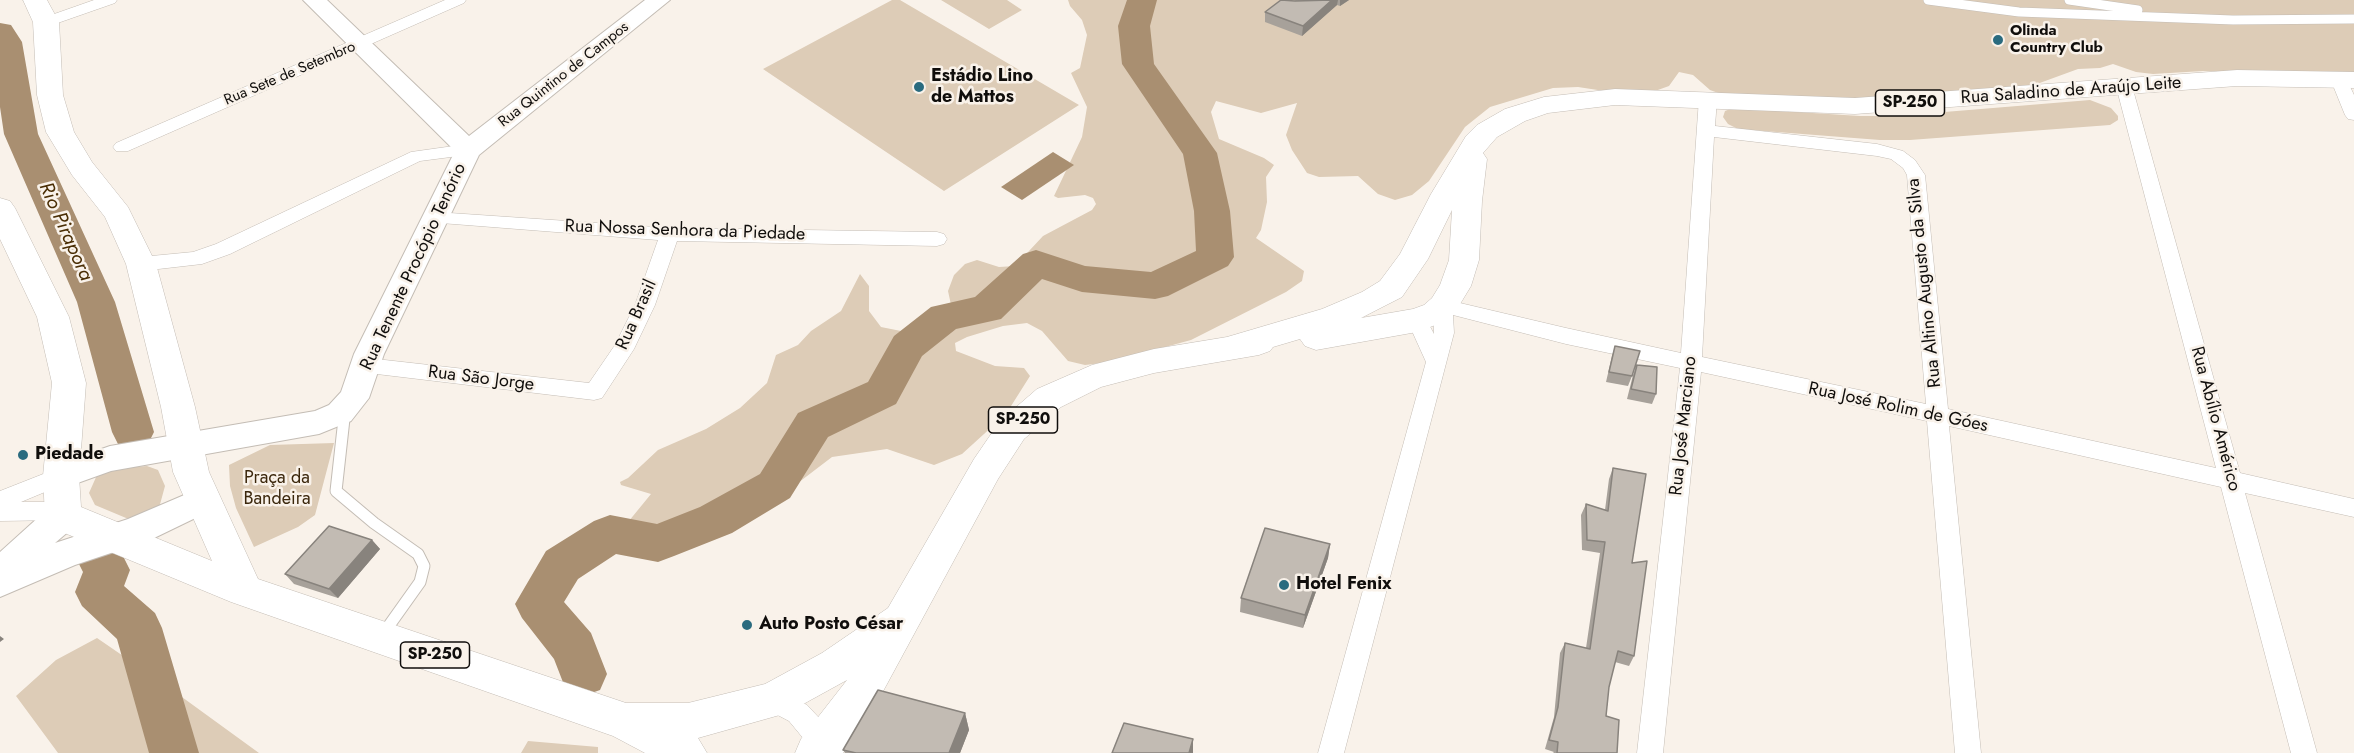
<!DOCTYPE html>
<html>
<head>
<meta charset="utf-8">
<style>
	body { margin:0 }
	canvas { display:block; background:#f9f2ea }
</style>
</head>
<body>
<canvas width="2354" height="753"></canvas>
<script>
const ctx = document.querySelector('canvas').getContext('2d');
ctx.lineJoin = 'round';
function fillPath(path, color) { ctx.fillStyle = color; ctx.fill(path, 'evenodd'); }
const toPath = rows => new Path2D(rows.map(r => 'M' + r).join(''));
function strokePath(path, color, width, dash) { ctx.strokeStyle = color; ctx.lineWidth = width; ctx.lineCap = dash ? 'butt' : 'round'; ctx.setLineDash(dash || []); ctx.stroke(path); }
function label(font, color, halo, rows, align = 'center') {
  ctx.font = font + ' Jost,sans-serif'; ctx.lineWidth = 5; ctx.setLineDash([]); ctx.textBaseline = 'middle'; ctx.strokeStyle = halo; ctx.fillStyle = color; for (const [text, x, y, turn = 0] of rows) {
    ctx.save(); ctx.translate(x, y); ctx.rotate((+turn || 0) * Math.PI / 180); ctx.textAlign = isNaN(turn) ? turn : align; if (halo) ctx.strokeText(text, 0, 0); ctx.fillText(text, 0, 0); ctx.restore();
  }
}
const green = toPath([
	[892,0,900,0,1079,105,944,191,763,69],
	[941,0,1007,0,1022,10,989,29],
	[1068,0,2354,0,2354,74,2203,71,2153,74,2136,72,2113,64,2100,68,2078,69,2026,88,1969,102,1735,99,1710,90,1693,75,1679,72,1669,86,1655,91,1624,94,1578,87,1553,88,1490,107,1465,127,1429,181,1412,195,1395,200,1378,194,1358,176,1319,177,1307,173,1292,150,1286,135,1297,103,1261,113,1216,101,1211,112,1219,139,1264,158,1274,165,1266,177,1267,202,1261,230,1256,238,1304,271,1302,281,1286,292,1191,340,1110,362,1085,365,1068,361,1042,331,1027,323,1003,326,967,337,955,343,956,351,995,366,1024,368,1030,376,1006,414,962,454,934,465,887,449,832,457,794,486,744,506,683,538,638,552,625,547,624,527,651,494,621,485,620,482,628,478,658,450,706,429,740,408,767,383,776,355,798,345,811,331,841,311,860,274,869,286,869,311,881,327,911,333,940,325,953,314,948,291,954,275,965,264,977,260,999,267,1015,266,1043,236,1092,210,1096,204,1093,198,1085,195,1058,198,1054,196,1082,137,1087,107,1071,73,1080,68,1087,35,1082,20,1070,6],
	[2090,100,2111,108,2118,116,2118,120,2110,125,1910,140,1880,140,1738,129,1728,124,1723,117,1725,111,1733,108,1860,116,1896,116],
	[334,443,315,515,298,527,254,547,236,508,230,486,229,465,270,445],
	[147,466,158,470,165,486,159,508,138,523,95,505,89,493,97,475,122,468],
	[97,638,164,684,259,753,58,753,16,696,56,660],
	[528,741,598,747,598,753,521,753]
]);
const water = toPath([
	[1053,152,1074,165,1022,200,1001,187]
]);
const river = toPath([
	[1127,0,1157,0,1150,26,1154,64,1217,153,1230,211,1234,257,1228,266,1168,296,1155,299,1082,292,1042,279,1001,319,956,329,922,356,896,404,828,437,790,498,732,533,674,556,658,562,616,554,578,579,564,602,591,633,607,674,600,690,583,696,566,690,554,659,522,618,515,604,546,551,594,521,610,515,657,524,700,507,760,474,798,413,868,382,894,336,931,307,975,297,1023,254,1036,250,1085,266,1151,272,1196,251,1194,211,1183,154,1122,64,1118,26,1127,0],
	[0,23,11,25,22,42,38,134,115,302,154,432,148,444,133,448,118,444,112,432,77,302,4,134,0,107,0,23],
	[100,541,116,546,123,556,130,570,124,586,155,613,162,628,199,753,149,753,117,639,82,606,75,592,83,572,77,560,84,546,100,541]
]);
const laneFar1 = toPath([
	[1928,0,2019,12,2233,20,2354,19],
	[2069,0,2138,10]
]);
const lane = toPath([
	[345,410,336,491,374,523,418,554,424,566,420,582,383,634]
]);
const street = toPath([
	[94,0,117,0,115,3,52,25,40,25,38,22,40,19,94,0],
	[445,0,466,0,464,3,128,151,116,151,113,147,116,143,445,0],
	[2338,73,2344,74,2354,95,2354,120,2348,119,2345,115,2330,78,2332,74,2338,73],
	[2124,81,2130,82,2132,86,2240,473,2354,499,2354,517,2245,493,2317,753,2291,753,2221,487,1949,426,1981,753,1955,753,1927,421,1701,372,1663,753,1637,753,1680,368,1566,344,1453,315,1454,333,1344,753,1318,753,1426,362,1407,320,1410,315,1417,313,1424,315,1434,334,1433,306,1436,301,1443,299,1566,328,1681,353,1699,99,1702,95,1708,94,1714,95,1717,99,1715,126,1877,144,1903,151,1915,160,1925,175,1948,409,2216,468,2116,86,2118,82,2124,81],
	[1714,137,1877,156,1891,159,1903,168,1907,175,1926,404,1702,357,1714,137],
	[468,144,474,146,477,150,474,154,420,161,230,254,202,264,141,271,134,269,131,264,134,259,141,257,193,252,216,244,411,152,468,144],
	[435,212,670,228,937,232,944,234,947,239,944,244,937,246,677,241,655,305,634,349,602,398,594,400,360,372,357,366,360,360,367,358,589,383,615,345,635,305,658,240,428,222,426,218,428,214,435,212],
	[61,467,69,470,72,476,69,482,21,502,61,502,69,504,72,511,69,518,61,520,0,521,0,491,61,467],
	[773,688,807,705,821,720,838,753,811,753,803,738,789,721,764,708,760,700,764,692,773,688]
]);
const secondary = toPath([
	[303,0,327,0,469,136,645,0,670,0,479,155,384,354,369,398,351,421,319,434,111,471,61,489,50,485,45,476,50,467,110,446,315,411,329,405,341,392,354,354,455,151,303,0],
	[203,487,214,491,219,500,214,509,150,540,75,565,0,597,0,552,51,506,63,502,75,506,79,516,75,526,55,543,128,519,203,487]
]);
const primary = toPath([
	[23,0,47,0,59,22,63,95,74,132,92,162,128,207,156,264,195,407,209,472,258,579,626,703,688,703,765,684,822,653,888,608,974,459,1000,421,1037,389,1092,365,1154,349,1227,337,1322,309,1362,292,1380,281,1400,254,1431,194,1466,136,1477,125,1505,109,1544,97,1615,89,1855,98,2237,70,2354,72,2354,88,2237,86,1855,114,1615,105,1548,113,1525,121,1497,137,1483,153,1487,159,1482,201,1479,260,1471,286,1454,314,1446,321,1417,332,1316,350,1305,346,1300,339,1273,347,1270,351,1259,355,1154,373,1101,387,1061,407,1024,439,998,479,874,708,843,753,795,753,801,739,847,680,787,713,698,738,707,753,645,753,613,736,231,602,50,527,45,516,43,476,52,383,37,317,0,239,0,198,10,201,15,208,69,317,86,383,79,476,81,507,212,561,173,472,161,407,126,264,105,217,72,175,46,132,37,95,33,22,23,0],
	[1452,210,1449,260,1440,285,1432,298,1424,305,1413,309,1361,318,1402,297,1428,259,1452,210]
]);
const wall = toPath([
	[1296,0,1349,0,1340,6,1337,5,1302,36,1265,22,1265,12],
	[1615,346,1632,376,1628,386,1606,382,1612,356],
	[1637,365,1656,394,1652,404,1627,399,1633,375],
	[1613,468,1632,563,1634,656,1629,666,1615,662,1609,687,1606,716,1617,753,1553,753,1554,752,1545,749,1554,717,1560,653,1565,643,1586,648,1600,553,1582,550,1581,515,1586,504,1605,510,1609,479],
	[372,540,380,549,338,598,294,584,285,574],
	[1330,544,1328,558,1303,628,1240,612,1241,598],
	[965,713,969,730,960,753,845,753,843,750]
]);
const shadedWall = toPath([
	[1332,0,1338,0,1337,5,1302,36,1303,26],
	[1340,0,1349,0,1340,6],
	[372,540,380,549,338,598,329,589],
	[1330,544,1328,558,1303,628,1305,615],
	[0,636,4,639,0,642],
	[965,713,969,730,960,753,949,753],
	[1193,739,1193,753,1189,753]
]);
const building = toPath([
	[1281,0,1295,1,1332,0,1303,26,1265,12,1281,0],
	[1615,346,1640,351,1632,376,1609,372,1615,346],
	[1637,365,1657,367,1656,394,1631,389,1637,365],
	[1613,468,1646,474,1632,563,1647,561,1634,656,1618,651,1609,687,1606,716,1619,720,1617,753,1557,753,1558,742,1549,740,1558,707,1565,643,1590,649,1605,542,1587,540,1586,504,1608,511,1613,468],
	[329,526,372,540,329,589,285,574,329,526],
	[1265,528,1330,544,1305,615,1241,598,1265,528],
	[878,690,965,713,949,753,856,753,843,750,878,690],
	[1124,723,1193,739,1189,753,1112,753,1124,723]
]);
const markers = [
	[1998,40,6,"#2a6b7f"],
	[919,87,6,"#2a6b7f"],
	[23,455,6,"#2a6b7f"],
	[1284,585,6,"#2a6b7f"],
	[747,625,6,"#2a6b7f"]
];
const farPoinames = [
	["Olinda",2010,31],
	["Country Club",2010,48]
];
const farStreetnames = [
	["Rua Sete de Setembro",290,74,-23],
	["Rua Quintino de Campos",564,75,-38]
];
const shields = [
	[1910,103,69],
	[1023,420,69],
	[435,655,69]
];
const shieldNames = [
	["SP-250",1910,103],
	["SP-250",1023,420],
	["SP-250",435,655]
];
const poiNames = [
	["Estádio Lino",931,77],
	["de Mattos",931,98],
	["Piedade",35,455],
	["Hotel Fenix",1296,585],
	["Auto Posto César",759,625]
];
const streetNames = [
	["Rua Saladino de Araújo Leite",2071,91,-4],
	["Rua Nossa Senhora da Piedade",685,231,2],
	["Rua Tenente Procópio Tenório",414,267,-65],
	["Rua Altino Augusto da Silva",1925,283,-96],
	["Rua Brasil",637,315,-66],
	["Rua São Jorge",481,379,7],
	["Rua José Rolim de Góes",1898,408,12],
	["Rua Abílio Américo",2215,419,75],
	["Rua José Marciano",1684,426,-84]
];
const parkNames = [
	["Praça da",277,479],
	["Bandeira",277,500]
];
const waterNames = [
	["Rio Pirapora",65,232,66]
];
fillPath(green, '#ddccb7');
fillPath(water, '#a98f71');
fillPath(river, '#a98f71');
strokePath(laneFar1, '#c4bdb5', 10);
strokePath(lane, '#c4bdb5', 13);
strokePath(street, '#c4bdb5', 1);
strokePath(secondary, '#c4bdb5', 2);
strokePath(primary, '#c4bdb5', 1);
strokePath(laneFar1, '#fff', 9);
strokePath(lane, '#fff', 11);
fillPath(street, '#fff');
fillPath(secondary, '#fff');
fillPath(primary, '#fff');
fillPath(wall, '#a7a19a');
fillPath(shadedWall, '#88837d');
fillPath(building, '#c2bbb3');
strokePath(building, '#88837d', 1.5);
for (const [x, y, r, color] of markers) { const dot = new Path2D(); dot.arc(x, y, r, 0, 2 * Math.PI); ctx.fillStyle = color; ctx.fill(dot); strokePath(dot, '#f9f2ea', 2); }
label('bold 15px', '#100e0c', '#f9f2ea', farPoinames, 'left');
label('15px', '#100e0c', '#f9f2ea', farStreetnames);
for (const [x, y, w] of shields) { const box = new Path2D(); box.roundRect(x - w / 2, y - 13, w, 26, 4.5); ctx.fillStyle = '#f9f2ea'; ctx.fill(box); strokePath(box, '#100e0c', 1.5); }
label('bold 16px', '#100e0c', null, shieldNames);
label('bold 18px', '#100e0c', '#f9f2ea', poiNames, 'left');
label('18px', '#100e0c', '#f9f2ea', streetNames);
label('18px', '#3b270c', '#f9f2ea', parkNames);
label('italic 20px', '#4a2e05', '#f9f2ea', waterNames);
</script>
</body>
</html>
